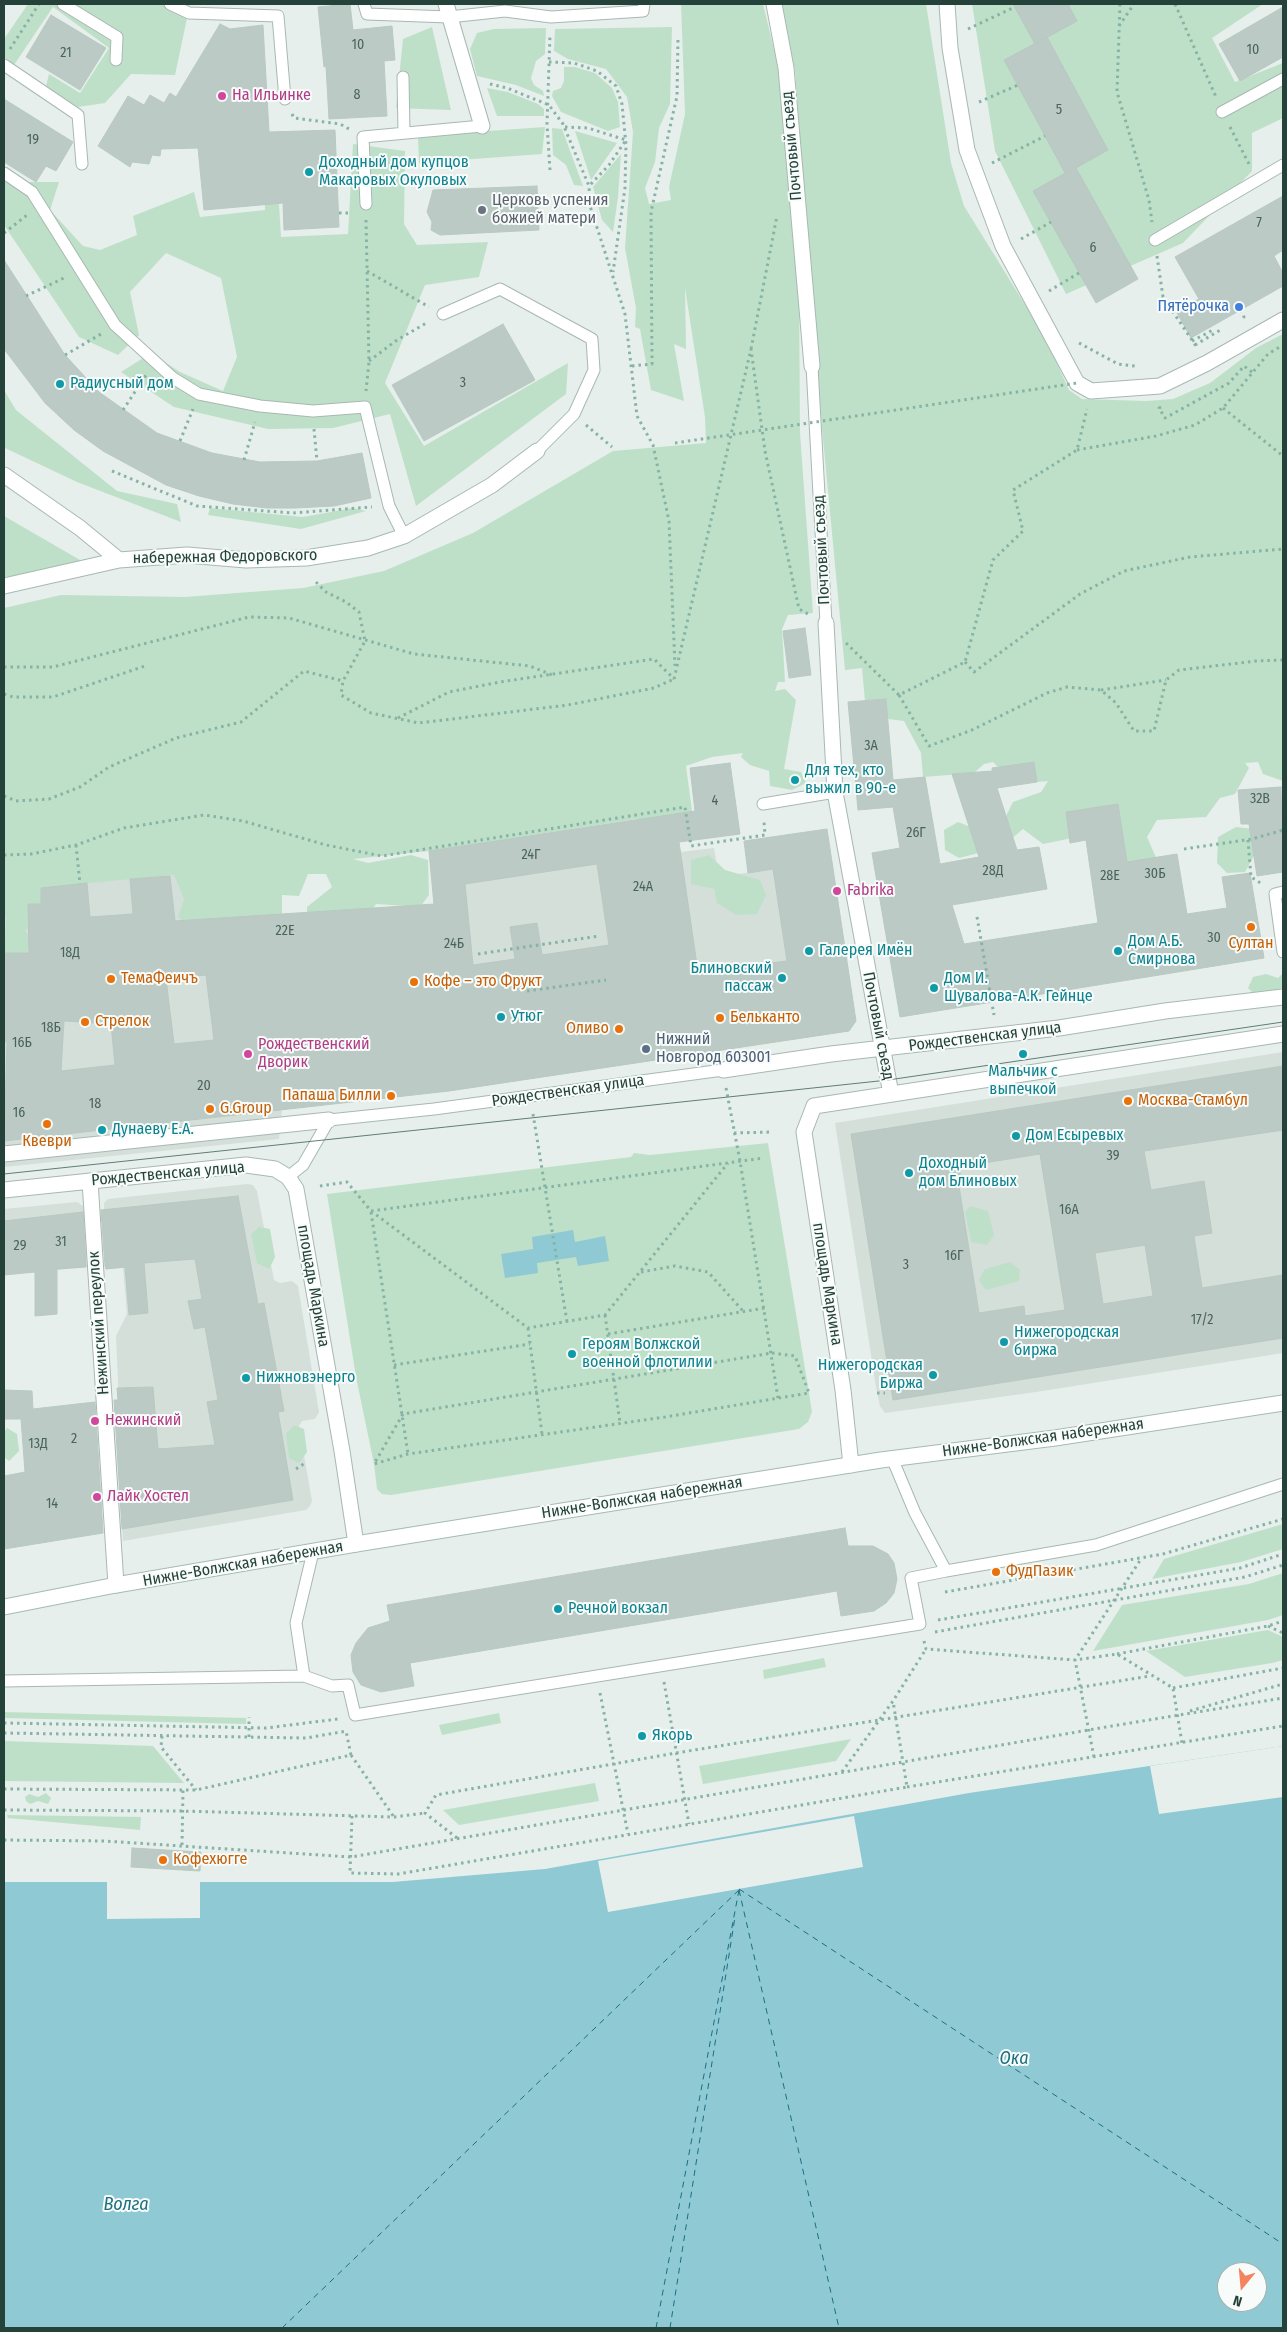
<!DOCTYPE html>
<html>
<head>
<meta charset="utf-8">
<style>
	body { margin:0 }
	#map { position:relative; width:1287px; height:2332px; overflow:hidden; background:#e6efeb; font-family:"Fira Sans Condensed",sans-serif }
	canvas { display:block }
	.frame { position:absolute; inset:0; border:5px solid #24423a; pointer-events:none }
	.north { position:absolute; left:1217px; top:2262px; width:50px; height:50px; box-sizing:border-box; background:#f7fbf9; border:1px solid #a3b1ad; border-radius:50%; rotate:197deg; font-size:14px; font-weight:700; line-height:20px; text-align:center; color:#24423a }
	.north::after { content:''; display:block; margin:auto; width:18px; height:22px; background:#f4845f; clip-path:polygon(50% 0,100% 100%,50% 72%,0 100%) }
</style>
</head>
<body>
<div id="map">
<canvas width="1287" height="2332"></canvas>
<div class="frame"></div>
<div class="north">N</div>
</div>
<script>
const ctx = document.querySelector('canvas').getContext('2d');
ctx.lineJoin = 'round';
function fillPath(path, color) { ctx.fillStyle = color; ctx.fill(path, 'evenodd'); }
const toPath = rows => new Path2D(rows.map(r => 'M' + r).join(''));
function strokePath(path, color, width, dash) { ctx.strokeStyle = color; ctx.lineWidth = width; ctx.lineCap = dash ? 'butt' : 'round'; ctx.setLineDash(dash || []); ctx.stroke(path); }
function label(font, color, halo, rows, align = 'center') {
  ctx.font = font + ' "Fira Sans Condensed",sans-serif'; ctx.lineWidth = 4; ctx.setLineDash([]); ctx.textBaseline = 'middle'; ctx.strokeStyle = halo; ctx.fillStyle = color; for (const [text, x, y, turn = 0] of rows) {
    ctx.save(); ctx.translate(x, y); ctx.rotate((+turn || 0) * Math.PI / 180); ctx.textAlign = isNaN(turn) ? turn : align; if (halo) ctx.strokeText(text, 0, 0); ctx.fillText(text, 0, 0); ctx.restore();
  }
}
const built = toPath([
	[675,814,680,852,714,848,719,877,832,860,856,1021,849,1031,449,1091,429,851],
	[230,870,282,1109,279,1139,4,1167,4,889],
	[1283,1052,1283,1353,1036,1392,885,1413,880,1406,876,1387,835,1123],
	[247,1184,253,1185,257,1191,274,1280,280,1283,292,1281,298,1286,319,1412,315,1419,302,1421,299,1426,312,1501,310,1506,306,1510,123,1541,117,1451,121,1451,116,1336,127,1314,123,1268,106,1269,104,1203,108,1199],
	[77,1202,83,1206,84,1212,87,1267,57,1270,57,1314,35,1316,35,1272,4,1275,4,1209]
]);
const green = toPath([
	[28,4,190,4,175,75,131,74,105,103,78,107,46,86,49,74,80,93,109,48,53,7,14,65,4,57,4,39],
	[681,4,763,4,781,78,799,283,800,433,813,613,788,615,782,629,785,682,778,682,775,691,785,689,796,700,784,769,801,772,806,783,792,790,770,786,769,771,750,765,741,757,743,753,712,757,686,766,695,833,637,819,429,851,353,859,368,863,411,855,428,860,429,895,420,907,376,904,353,938,307,936,307,907,332,887,326,874,308,874,299,896,282,895,282,914,191,928,178,917,184,899,174,875,80,884,40,923,25,930,33,944,22,958,4,960,6,918,4,917,4,608,61,595,185,597,303,588,384,571,473,533,613,451,706,443,705,417,685,288,686,349,674,344,684,401,651,390,640,329,635,327,636,308,625,248,633,132,627,97,606,69,568,59,554,51,555,29,672,27,670,104,659,128,655,162,645,188,649,204,671,200,669,187,685,114],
	[780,4,926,4,951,163,964,206,1045,337,1069,390,1082,399,1146,401,1173,399,1210,383,1256,348,1283,334,1283,781,1263,774,1258,762,1245,763,1249,768,1235,794,1220,798,1206,817,1157,820,1147,837,1158,862,1142,879,1115,853,1082,836,1043,844,1023,829,1002,847,959,858,945,850,944,830,958,822,978,830,1003,822,1013,802,1041,792,1048,781,1037,782,1034,762,998,767,993,762,984,764,974,773,923,777,921,753,904,721,888,719,886,699,865,701,862,668,845,670,822,428,795,70],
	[972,4,1263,4,1212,38,1235,82,1283,63,1283,118,1252,133,1252,171,1183,243,1066,294,995,151],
	[432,27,451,110,396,108,403,39],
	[546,28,545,54,536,61,531,78,534,85,543,91,544,96,516,85,477,76,470,49,477,33,494,29],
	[564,67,575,67,595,73,612,88,618,102,620,127,608,131,561,112,552,96,553,91,561,88,564,81],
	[487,88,508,92,538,104,544,109,544,116,497,116],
	[545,127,542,154,419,163,418,136],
	[552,128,562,129,583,186,574,185,566,165,553,155],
	[575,131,617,143,591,180],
	[353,144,405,151,404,224,417,245,488,242,479,277,425,285,385,383,424,446,568,363,566,394,416,506,390,414,333,428,268,429,174,407,121,372,151,353,180,372,223,391,237,357,221,278,166,253,130,292,139,335,118,355,79,337,4,225,4,182,59,182,50,210,83,246,100,250,137,235,133,216,194,192,200,217,265,210,264,170,277,171,281,237,348,234],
	[621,154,618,197,613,232,602,220,593,187],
	[4,390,16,410,117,491,177,504,181,522,77,482,5,448],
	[210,508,303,517,353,508,366,511,301,529,208,515],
	[4,516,80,560,79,568,4,577],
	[1236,827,1254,829,1260,845,1245,872,1227,873,1217,863,1218,837],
	[709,855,725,870,760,880,766,895,757,914,736,915,717,903,714,889,691,884,691,860],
	[1283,973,1283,990,1280,988,1275,996,1259,999,1248,988,1253,977,1266,974,1278,978],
	[768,1143,809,1393,812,1412,808,1422,799,1429,391,1495,382,1494,377,1489,374,1464,356,1377,327,1194,631,1157,634,1153,650,1155],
	[971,1206,988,1211,994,1235,987,1245,971,1242,965,1212],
	[259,1227,270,1229,275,1257,269,1269,257,1263,251,1234],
	[1010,1262,1020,1270,1019,1281,986,1290,979,1280,985,1269],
	[294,1425,304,1429,307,1452,299,1463,289,1458,286,1434],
	[7,1428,17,1434,19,1451,9,1461,4,1457,4,1432],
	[1283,1524,1283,1549,1241,1562,1152,1579,1164,1559],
	[1283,1573,1283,1615,1268,1620,1093,1651,1122,1605,1249,1584],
	[1268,1630,1283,1637,1283,1660,1272,1663,1185,1677,1146,1651],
	[824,1658,826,1667,764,1679,763,1670],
	[4,1712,246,1718,246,1724,4,1718],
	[499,1713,501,1723,442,1735,439,1725],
	[851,1739,836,1761,703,1784,699,1766],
	[4,1741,153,1746,184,1783,4,1781],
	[595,1783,599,1801,459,1825,443,1810],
	[46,1793,51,1798,48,1804,38,1801,30,1804,26,1801,25,1797,29,1794,38,1797],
	[7,1815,141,1817,140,1830,8,1818]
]);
const water = toPath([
	[573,1230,575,1242,605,1236,609,1261,578,1266,576,1257,537,1263,538,1273,505,1278,501,1254,533,1249,532,1237],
	[1283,1746,1283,2328,4,2328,4,1882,393,1882,545,1869,969,1793],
	[1227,2272,1257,2272,1257,2302,1227,2302]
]);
const pier = toPath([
	[1283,1746,1283,1797,1159,1814,1150,1766],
	[854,1816,863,1867,608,1912,598,1861],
	[200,1881,200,1918,107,1919,107,1882]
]);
const ferry = toPath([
	[739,1889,1283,2244],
	[739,1890,839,2328],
	[282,2328,739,1890],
	[656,2328,739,1890],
	[670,2328,735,1917]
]);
const building = toPath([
	[350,4,353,30,392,26,395,60,384,61,387,116,329,119,326,66,324,67,318,7,350,4],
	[1013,4,1068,4,1077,21,1035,44,1013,4],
	[1283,7,1283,57,1240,81,1219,44,1283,7],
	[51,15,106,48,80,90,26,57,51,15],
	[220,24,230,29,263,25,269,132,335,130,339,227,284,230,283,203,204,210,198,148,161,149,160,156,152,155,149,164,132,162,130,167,98,146,128,96,144,105,150,95,164,103,170,93,176,97,220,24],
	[1047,37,1108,150,1076,168,1138,279,1096,303,1033,191,1069,171,1065,173,1004,60,1047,37],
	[4,99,73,142,56,171,46,166,36,182,4,162,4,99],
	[537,186,539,230,440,235,431,230,432,222,427,212,433,190,537,186],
	[1283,196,1283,250,1274,256,1283,273,1283,286,1191,338,1176,311,1199,299,1175,257,1283,196],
	[4,260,65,355,99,392,157,433,212,453,260,462,317,461,362,453,371,498,334,506,295,508,267,508,233,504,199,496,166,485,103,451,74,430,45,403,4,349,4,260],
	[503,324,535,380,424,441,392,385,503,324],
	[805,628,811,675,789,678,783,631,805,628],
	[886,699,893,780,925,777,940,864,979,857,952,774,992,771,993,775,992,768,1034,762,1037,782,997,788,1017,850,1039,847,1047,889,952,905,964,944,1098,923,1086,840,1070,843,1066,812,1118,804,1127,862,1177,854,1187,914,1227,908,1222,877,1250,873,1264,958,900,1017,872,853,900,848,893,807,858,810,848,702,886,699],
	[730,763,740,834,679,842,698,972,787,961,773,869,748,873,744,841,827,829,856,1021,849,1031,449,1091,4,1141,7,1042,4,1042,4,953,29,953,28,904,41,904,41,888,87,883,90,917,133,914,130,879,170,876,175,921,434,904,429,851,695,811,690,768,730,763],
	[597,864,609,945,542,955,537,923,510,927,515,959,473,965,465,884,597,864],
	[206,975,214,1040,174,1044,166,979,206,975],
	[64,1021,111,1024,115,1065,61,1071,64,1021],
	[1281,787,1283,872,1257,876,1249,824,1241,824,1238,790,1281,787],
	[1283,1066,1283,1130,1144,1151,1151,1190,1204,1181,1212,1233,1194,1236,1202,1288,1283,1275,1283,1338,893,1400,851,1134,1283,1066],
	[1040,1154,1065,1310,1025,1316,1024,1306,979,1313,958,1180,961,1180,959,1167,1040,1154],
	[1145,1245,1153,1296,1103,1304,1095,1253,1145,1245],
	[238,1196,258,1304,264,1303,284,1411,278,1412,293,1500,122,1529,114,1400,118,1400,117,1388,153,1387,158,1449,215,1445,207,1402,218,1400,205,1327,194,1329,188,1301,202,1299,195,1259,144,1263,148,1313,129,1315,125,1267,106,1269,105,1266,101,1210,238,1196],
	[83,1212,86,1267,57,1269,57,1314,35,1316,35,1272,4,1275,4,1221,83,1212],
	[4,1390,32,1391,33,1409,95,1402,103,1533,4,1549,4,1476,25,1472,21,1419,4,1419,4,1390],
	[845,1528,848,1546,873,1546,888,1554,894,1563,897,1579,894,1593,886,1603,874,1611,841,1616,837,1591,410,1663,414,1686,381,1692,361,1685,353,1672,351,1655,356,1643,368,1628,390,1621,387,1605,845,1528],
	[132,1848,201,1852,200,1871,131,1867,132,1848]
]);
const path = toPath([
	[1120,4,1117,92,1149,200,1152,222],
	[1175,4,1216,97],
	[1119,26,1134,4],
	[968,29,1015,7],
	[10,49,39,4],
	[549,62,574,63,597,71,616,86,622,104,626,145,625,188,613,272],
	[490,84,507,88,549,105,563,124,589,186,590,206,625,314,637,416,653,445,669,521,675,666],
	[979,102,1018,85],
	[292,114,294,118,340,124,349,129],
	[565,127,588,128,626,140,609,165,589,186],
	[1230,127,1249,164],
	[992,163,1045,136],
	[550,170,547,124,550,35],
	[577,205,590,206],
	[339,213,351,213],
	[366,220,369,362,366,391],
	[4,233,27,215],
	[1021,239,1051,222],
	[1157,256,1163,297,1196,346],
	[367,271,429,307],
	[1049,291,1079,273],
	[26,296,66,277],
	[1240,310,1244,317,1240,319],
	[1192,341,1213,330],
	[1079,343,1118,364,1135,366],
	[1195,345,1222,329],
	[751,349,777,216],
	[65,355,101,334],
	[369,361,397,340,428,322],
	[632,366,652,364,651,212,677,96,678,38],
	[1161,407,1159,408,1165,418,1229,383,1244,366,1252,372],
	[1223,408,1283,456],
	[123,410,146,375],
	[586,425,612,447],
	[314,429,317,461],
	[180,441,193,409],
	[1077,450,1156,436,1195,425,1223,408,1268,354,1283,345],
	[244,460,255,422],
	[112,471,197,506,293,513,372,507],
	[316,582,326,592,346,602,359,612,365,641,343,681,341,695,371,713,419,723,568,705,654,688,674,679],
	[846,643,899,695,965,662,993,560,1023,531,1013,490,1077,450,1087,409],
	[965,662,974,672,1080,594,1124,571,1190,557,1283,549],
	[4,667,53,667,249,617,289,618,414,654,530,666,552,675],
	[674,679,751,349,765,451,799,609,808,614],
	[1101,690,1166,680],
	[4,694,13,697,53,697,145,666],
	[899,695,929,746,972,730,1047,693,1067,687,1101,690,1116,703,1134,731,1154,731,1166,680,1179,670,1256,661,1283,660],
	[398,718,449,692,500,682,654,659,674,679],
	[4,796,16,801,49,799,80,787,109,767,176,738,241,722,304,671,343,681],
	[1248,840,1251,877,1262,884],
	[76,845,80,884],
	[1184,849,1252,839,1283,830],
	[4,855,31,854,76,845,124,828,204,815,243,821,326,845,382,856,685,807,691,846,765,835,764,822],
	[977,917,994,1015],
	[478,954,599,936],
	[527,991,606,980],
	[726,1088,740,1161,778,1398],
	[533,1114,567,1322],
	[734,1133,773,1132],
	[320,1186,347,1182,371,1211,764,1158],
	[371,1211,528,1328,605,1315,728,1163],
	[371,1212,408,1454],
	[641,1272,675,1266,708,1272,743,1311],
	[605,1315,620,1423],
	[528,1328,542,1434],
	[608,1334,765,1308],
	[772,1353,795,1356,809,1393,665,1417,408,1454,374,1464,403,1414,772,1353],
	[394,1365,530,1344],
	[877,1393,885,1393],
	[296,1469,305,1463],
	[945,1592,1163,1554,1283,1519],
	[938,1620,1240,1568,1283,1554],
	[1268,1626,1283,1633],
	[935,1632,1245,1577,1283,1565],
	[924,1641,926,1649,1075,1660,1117,1654,1173,1688,1182,1743],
	[1117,1654,1268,1626,1283,1621],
	[664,1682,689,1824],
	[1173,1688,1283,1668],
	[600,1693,628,1834],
	[1190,1711,1283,1684],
	[4,1723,266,1728,338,1719],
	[4,1733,306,1738,347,1731],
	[162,1736,161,1747,196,1790],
	[249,1737,249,1717],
	[351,1755,394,1817],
	[1094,1757,1075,1660,1141,1559],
	[842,1772,893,1701,926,1649],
	[907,1787,1283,1726],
	[4,1789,196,1790,351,1755,346,1731],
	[4,1810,181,1811,394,1817,425,1813],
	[352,1816,350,1873,398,1874,907,1787,893,1701],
	[457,1838,425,1813,436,1795,676,1753,1150,1676],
	[4,1840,104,1841,351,1857,1106,1727,1283,1698],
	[182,1845,183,1790]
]);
const lane = toPath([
	[63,4,117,37,116,60],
	[170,4,189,13,278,16,285,99],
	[364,4,367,14,449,17,505,11,551,17,643,11,644,4],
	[4,65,78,115,82,164],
	[403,77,404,133],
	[1222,112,1283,79],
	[4,173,32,192,115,325,173,378,199,394,260,406,313,411,365,407,389,506,404,536],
	[366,204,363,137,482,126],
	[1155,240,1283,165],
	[443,314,500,289,592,339,594,370,574,414,537,451],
	[812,366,826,623],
	[763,804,835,792],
	[1283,892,1275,894,1283,952],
	[288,1177,303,1165,329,1120,434,1109,723,1070],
	[892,1458,915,1513,946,1571,1096,1545,1283,1484],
	[313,1552,296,1623,304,1676,332,1686,348,1685,355,1715,920,1624,911,1578,946,1571],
	[4,1681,304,1676]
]);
const street = toPath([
	[446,4,482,126],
	[774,4,786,68,812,366],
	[947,4,950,48,967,150,1003,246,1077,383,1091,391,1160,386,1207,363,1283,320],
	[4,475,80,528,119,560,187,555,246,560,306,558,368,548,404,536,492,485,537,451],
	[4,586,119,560],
	[826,623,835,792,891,1094],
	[723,1070,831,1054,1059,1028,1165,1011,1283,997],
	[4,1154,329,1120],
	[90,1181,116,1585],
	[4,1190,246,1165,275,1169,288,1177,296,1189,342,1451,356,1544],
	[851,1465,843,1390,804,1132,814,1106,1283,1034]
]);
const secondary = toPath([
	[4,1607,116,1585,356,1544,881,1460,1055,1438,1283,1403]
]);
const tram = toPath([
	[4,1174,888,1080,1283,1022]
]);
const pathBridge = toPath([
	[675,443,1077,383]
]);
const markers = [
	[222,96,5,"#d1479c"],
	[309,172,5,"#0f9aa8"],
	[482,210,5,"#6b7280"],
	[1239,307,5,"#3f7fe0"],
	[60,384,5,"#0f9aa8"],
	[795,780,5,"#0f9aa8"],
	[837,891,5,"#d1479c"],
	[1251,927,5,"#e8710a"],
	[809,951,5,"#0f9aa8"],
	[1118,951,5,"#0f9aa8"],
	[782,978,5,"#0f9aa8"],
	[111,979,5,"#e8710a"],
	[414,982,5,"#e8710a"],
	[934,988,5,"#0f9aa8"],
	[501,1017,5,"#0f9aa8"],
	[720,1018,5,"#e8710a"],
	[85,1022,5,"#e8710a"],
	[619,1029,5,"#e8710a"],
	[646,1049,5,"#5c6f8a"],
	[248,1054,5,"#d1479c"],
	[1023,1054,5,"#0f9aa8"],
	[391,1096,5,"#e8710a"],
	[1128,1101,5,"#e8710a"],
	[210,1109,5,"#e8710a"],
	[47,1124,5,"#e8710a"],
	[102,1130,5,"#0f9aa8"],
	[1016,1136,5,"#0f9aa8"],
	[909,1173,5,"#0f9aa8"],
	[1004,1342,5,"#0f9aa8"],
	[572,1354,5,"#0f9aa8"],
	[933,1375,5,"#0f9aa8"],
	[246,1378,5,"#0f9aa8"],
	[95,1421,5,"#d1479c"],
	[97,1497,5,"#d1479c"],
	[996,1572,5,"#e8710a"],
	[558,1609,5,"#0f9aa8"],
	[642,1736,5,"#0f9aa8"],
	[163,1860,5,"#e8710a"]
];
const numberNames = [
	["10",358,45],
	["10",1253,50],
	["21",66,53],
	["8",357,95],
	["5",1059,110],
	["19",33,140],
	["7",1259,223],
	["6",1093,248],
	["3",463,383],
	["3А",871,746],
	["32В",1260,799],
	["4",715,801],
	["26Г",916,833],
	["24Г",531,855],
	["28Д",993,871],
	["30Б",1155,874],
	["28Е",1110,876],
	["24А",643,887],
	["22Е",285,931],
	["30",1214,938],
	["24Б",454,944],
	["18Д",70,953],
	["18Б",51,1028],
	["16Б",22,1043],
	["20",204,1086],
	["18",95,1104],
	["16",19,1113],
	["39",1113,1156],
	["16А",1069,1210],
	["31",61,1242],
	["29",20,1246],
	["16Г",954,1256],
	["3",906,1265],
	["17/2",1202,1320],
	["2",74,1439],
	["13Д",38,1444],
	["14",52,1504]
];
const hotelNames = [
	["На Ильинке",232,96],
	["Fabrika",847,891],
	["Рождественский",258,1045],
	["Дворик",258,1063],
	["Нежинский",105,1421],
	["Лайк Хостел",107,1497]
];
const streetNames = [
	["Почтовый съезд",792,146,-95],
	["Почтовый съезд",822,550,-93],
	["набережная Федоровского",225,557,-1],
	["Почтовый съезд",878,1026,79],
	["Рождественская улица",985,1037,-7],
	["Рождественская улица",568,1091,-8],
	["Рождественская улица",168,1174,-5],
	["площадь Маркина",827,1284,81],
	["площадь Маркина",313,1286,80],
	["Нежинский переулок",99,1323,-94],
	["Нижне-Волжская набережная",1043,1438,-8],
	["Нижне-Волжская набережная",642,1498,-9],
	["Нижне-Волжская набережная",243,1564,-10]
];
const cultureNames = [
	["Доходный дом купцов",319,163],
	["Макаровых Окуловых",319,181],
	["Радиусный дом",70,384],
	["Для тех, кто",805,771],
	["выжил в 90-е",805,789],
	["Дом А.Б.",1128,942],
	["Смирнова",1128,960],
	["Галерея Имён",819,951],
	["Блиновский",772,969,"right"],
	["пассаж",772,987,"right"],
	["Дом И.",944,979],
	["Шувалова-А.К. Гейнце",944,997],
	["Утюг",511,1017],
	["Мальчик с",1023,1072,"center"],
	["выпечкой",1023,1090,"center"],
	["Дунаеву Е.А.",112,1130],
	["Дом Есыревых",1026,1136],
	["Доходный",919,1164],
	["дом Блиновых",919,1182],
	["Нижегородская",1014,1333],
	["биржа",1014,1351],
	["Героям Волжской",582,1345],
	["военной флотилии",582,1363],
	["Нижегородская",923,1366,"right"],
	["Биржа",923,1384,"right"],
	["Нижновэнерго",256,1378],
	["Речной вокзал",568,1609],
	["Якорь",652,1736]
];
const worshipNames = [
	["Церковь успения",492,201],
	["божией матери",492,219]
];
const shopNames = [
	["Пятёрочка",1229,307]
];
const foodNames = [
	["Султан",1251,944,"center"],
	["ТемаФеичъ",121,979],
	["Кофе – это Фрукт",424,982],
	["Бельканто",730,1018],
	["Стрелок",95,1022],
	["Оливо",609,1029,"right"],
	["Папаша Билли",381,1096,"right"],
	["Москва-Стамбул",1138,1101],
	["G.Group",220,1109],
	["Квеври",47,1142,"center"],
	["ФудПазик",1006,1572],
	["Кофехюгге",173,1860]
];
const serviceNames = [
	["Нижний",656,1040],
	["Новгород 603001",656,1058]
];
const waterNames = [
	["Ока",1014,2059],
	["Волга",126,2205]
];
fillPath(built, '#d4dfda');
fillPath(green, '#bfe0c8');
fillPath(water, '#8ec9d4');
fillPath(pier, '#e6efeb');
strokePath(ferry, '#1c6f80', 1, [6, 5]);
fillPath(building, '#bbcac4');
strokePath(building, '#b8c9c2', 1);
strokePath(lane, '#a8b8b2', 13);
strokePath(street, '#a8b8b2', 17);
strokePath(secondary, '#a4bbb3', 17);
strokePath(path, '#86b3a5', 3, [2.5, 4]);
strokePath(lane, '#fff', 11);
strokePath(street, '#fff', 15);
strokePath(secondary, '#fff', 15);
strokePath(tram, '#5f7d75', 1);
strokePath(pathBridge, '#86b3a5', 3, [2.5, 4]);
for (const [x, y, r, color] of markers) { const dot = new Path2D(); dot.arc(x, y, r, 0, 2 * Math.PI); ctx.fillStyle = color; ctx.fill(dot); strokePath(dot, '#f7fbf9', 2); }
label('14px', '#4a645c', null, numberNames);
label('16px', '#b23c85', '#f7fbf9', hotelNames, 'left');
label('16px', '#24423a', '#f7fbf9', streetNames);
label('16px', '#0d838f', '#f7fbf9', cultureNames, 'left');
label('16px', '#5b616d', '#f7fbf9', worshipNames, 'left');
label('16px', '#366cbe', '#f7fbf9', shopNames, 'right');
label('16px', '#c56008', '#f7fbf9', foodNames, 'left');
label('16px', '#4e5e75', '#f7fbf9', serviceNames, 'left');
label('italic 18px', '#1c6f80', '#f7fbf9', waterNames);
</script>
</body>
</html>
